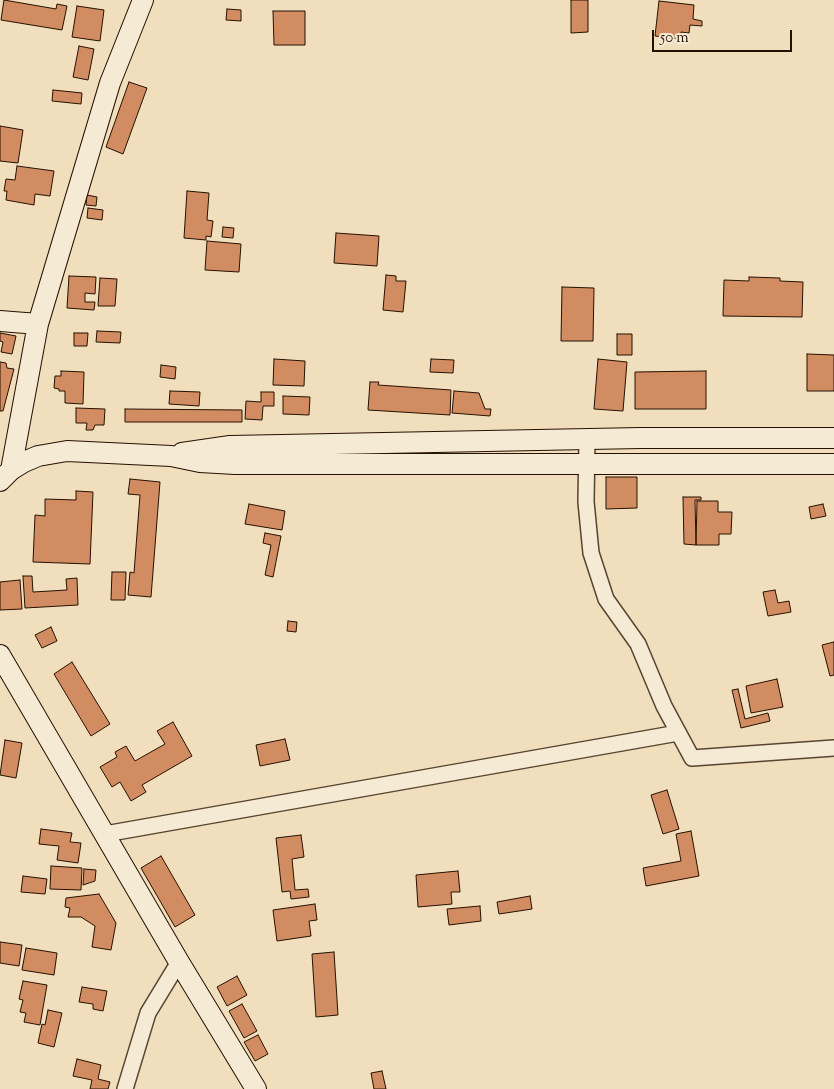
<!DOCTYPE html>
<html>
<head>
<meta charset="utf-8">
<style>
	body { margin:0 }
	#map { position:relative; width:834px; height:1089px; overflow:hidden; background:#f0debd; font-family:"Sorts Mill Goudy",serif }
	canvas { display:block }
	.scale { position:absolute; left:652px; top:30px; width:140px; height:22px; box-sizing:border-box; border:2px solid #261000; border-top:0; padding-left:6px; font-size:15px; line-height:18px; white-space:nowrap; color:#261000; -webkit-text-stroke:4px #f5ead4; paint-order:stroke }
</style>
</head>
<body>
<div id="map">
<canvas width="834" height="1089"></canvas>
<div class="scale">50 m</div>
</div>
<script>
const ctx = document.querySelector('canvas').getContext('2d');
ctx.lineJoin = 'round';
function fillPath(path, color) { ctx.fillStyle = color; ctx.fill(path, 'evenodd'); }
const toPath = rows => new Path2D(rows.map(r => 'M' + r).join(''));
function strokePath(path, color, width, dash) { ctx.strokeStyle = color; ctx.lineWidth = width; ctx.lineCap = dash ? 'butt' : 'round'; ctx.setLineDash(dash || []); ctx.stroke(path); }
const building = toPath([
	[4,0,56,9,57,4,67,6,62,30,1,20,4,0],
	[571,0,588,0,588,32,571,33,571,0],
	[659,1,694,5,693,19,702,21,702,26,690,25,689,33,681,32,681,39,655,36,659,1],
	[77,6,104,10,100,41,72,37,77,6],
	[227,9,241,10,241,21,226,20,227,9],
	[273,11,305,11,305,45,274,45,273,11],
	[79,46,94,49,88,80,73,77,79,46],
	[129,82,147,88,123,154,106,147,129,82],
	[53,90,82,93,81,104,52,101,53,90],
	[0,126,23,130,18,163,0,161,0,126],
	[17,166,54,171,50,196,35,194,34,205,6,200,7,191,4,191,6,179,15,180,17,166],
	[187,191,209,193,207,220,213,221,211,237,206,236,206,240,184,238,187,191],
	[87,195,97,197,96,206,86,205,87,195],
	[88,208,103,210,102,220,87,218,88,208],
	[223,227,234,228,233,238,222,237,223,227],
	[336,233,379,236,377,266,334,263,336,233],
	[207,241,241,244,239,272,205,270,207,241],
	[386,275,396,276,396,281,406,281,403,312,383,310,386,275],
	[69,276,96,277,95,294,85,293,85,302,95,302,94,310,67,308,69,276],
	[749,277,780,278,780,281,803,282,802,317,723,316,724,280,749,281,749,277],
	[100,278,117,279,115,306,98,306,100,278],
	[562,287,594,288,593,341,561,341,562,287],
	[97,331,121,332,120,343,96,342,97,331],
	[0,333,16,336,12,354,1,352,3,342,0,341,0,333],
	[74,333,88,333,87,346,74,346,74,333],
	[617,334,632,334,632,355,617,355,617,334],
	[807,354,834,355,834,391,807,391,807,354],
	[274,359,305,361,304,386,273,385,274,359],
	[431,359,454,360,453,373,430,372,431,359],
	[598,359,627,362,623,411,594,409,598,359],
	[0,362,6,363,7,368,14,369,3,411,0,411,0,362],
	[161,365,176,367,175,379,160,377,161,365],
	[61,371,84,372,83,404,65,403,65,391,59,391,59,389,54,388,55,376,61,376,61,371],
	[706,371,706,409,635,409,635,372,706,371],
	[370,382,379,382,378,385,451,390,450,415,368,410,370,382],
	[170,391,200,392,199,406,169,404,170,391],
	[454,391,479,393,485,409,491,409,490,416,452,413,454,391],
	[261,392,274,392,274,406,263,406,262,420,245,419,246,401,261,402,261,392],
	[283,396,310,397,309,415,283,414,283,396],
	[76,408,105,409,104,425,95,425,93,430,86,430,87,423,76,423,76,408],
	[125,409,242,410,242,422,125,422,125,409],
	[606,477,637,477,637,508,606,509,606,477],
	[130,479,160,482,151,597,128,595,130,572,134,573,140,495,128,494,130,479],
	[76,491,93,492,90,564,33,562,35,515,45,516,45,499,76,500,76,491],
	[683,497,701,497,701,500,695,500,696,545,684,544,683,497],
	[697,501,718,501,718,512,732,512,731,534,719,534,719,545,696,545,697,501],
	[249,504,285,511,282,530,245,524,249,504],
	[823,504,826,516,811,519,809,507,823,504],
	[265,533,281,536,273,577,265,575,271,545,263,543,265,533],
	[112,572,126,572,125,600,111,600,112,572],
	[23,576,32,576,33,592,67,590,66,579,77,578,78,605,25,608,23,576],
	[20,580,22,609,0,610,0,582,20,580],
	[775,590,778,603,789,601,791,612,768,616,763,592,775,590],
	[288,621,297,622,296,632,287,631,288,621],
	[51,627,57,641,42,648,35,635,51,627],
	[834,642,834,675,830,676,822,645,834,642],
	[72,662,110,724,91,736,54,674,72,662],
	[777,679,783,707,751,713,746,686,777,679],
	[738,689,745,719,768,713,770,721,741,728,732,690,738,689],
	[173,722,192,756,142,785,146,792,131,801,120,782,112,787,100,767,117,757,115,752,126,746,135,761,165,744,157,731,173,722],
	[285,739,290,760,260,766,256,745,285,739],
	[5,740,22,743,16,778,0,775,5,740],
	[667,790,679,829,663,834,651,795,667,790],
	[41,829,72,833,70,842,81,843,78,863,57,860,59,846,39,844,41,829],
	[691,831,699,876,646,886,643,868,681,861,676,834,691,831],
	[301,835,304,857,292,859,295,890,308,889,309,897,291,899,290,891,282,892,276,838,301,835],
	[161,856,195,915,175,927,141,868,161,856],
	[51,866,82,868,81,890,50,889,51,866],
	[84,869,96,870,95,881,83,885,84,869],
	[458,871,460,892,451,892,452,904,418,907,416,875,458,871],
	[23,876,47,879,45,894,21,892,23,876],
	[99,894,116,923,111,950,92,947,95,926,81,917,68,917,70,908,65,907,66,898,99,894],
	[530,896,532,909,499,914,497,902,530,896],
	[315,904,317,920,309,921,311,936,277,941,273,910,315,904],
	[480,906,481,921,449,925,447,909,480,906],
	[0,942,22,945,19,966,0,963,0,942],
	[26,948,57,953,54,975,22,970,26,948],
	[334,952,338,1015,316,1017,312,954,334,952],
	[237,976,247,995,227,1006,217,987,237,976],
	[23,981,47,985,40,1025,24,1022,26,1013,20,1012,23,1000,19,999,23,981],
	[82,987,107,991,103,1011,93,1009,93,1004,79,1002,82,987],
	[242,1004,257,1031,244,1038,229,1011,242,1004],
	[48,1010,62,1013,54,1047,38,1043,42,1024,45,1025,48,1010],
	[258,1035,268,1054,255,1061,244,1042,258,1035],
	[77,1059,101,1065,98,1079,110,1082,108,1089,90,1089,92,1080,73,1076,77,1059],
	[382,1071,386,1089,374,1089,371,1073,382,1071]
]);
const street = toPath([
	[587,439,586,502,591,553,606,599,638,644,664,706,692,758,834,748],
	[105,834,678,733],
	[125,1089,148,1013,179,962]
]);
const secondary = toPath([
	[0,321,38,324],
	[182,453,230,446,640,438,834,438],
	[11,470,38,324,110,83,143,0],
	[0,481,11,470,24,462,38,456,67,451,171,456,200,462,235,464,834,464],
	[0,655,179,962,256,1089]
]);
fillPath(building, '#d18d61');
strokePath(building, '#261000', 1);
strokePath(street, '#58442f', 18);
strokePath(secondary, '#261000', 22);
strokePath(street, '#f5ead4', 15);
strokePath(secondary, '#f5ead4', 20);
</script>
</body>
</html>
